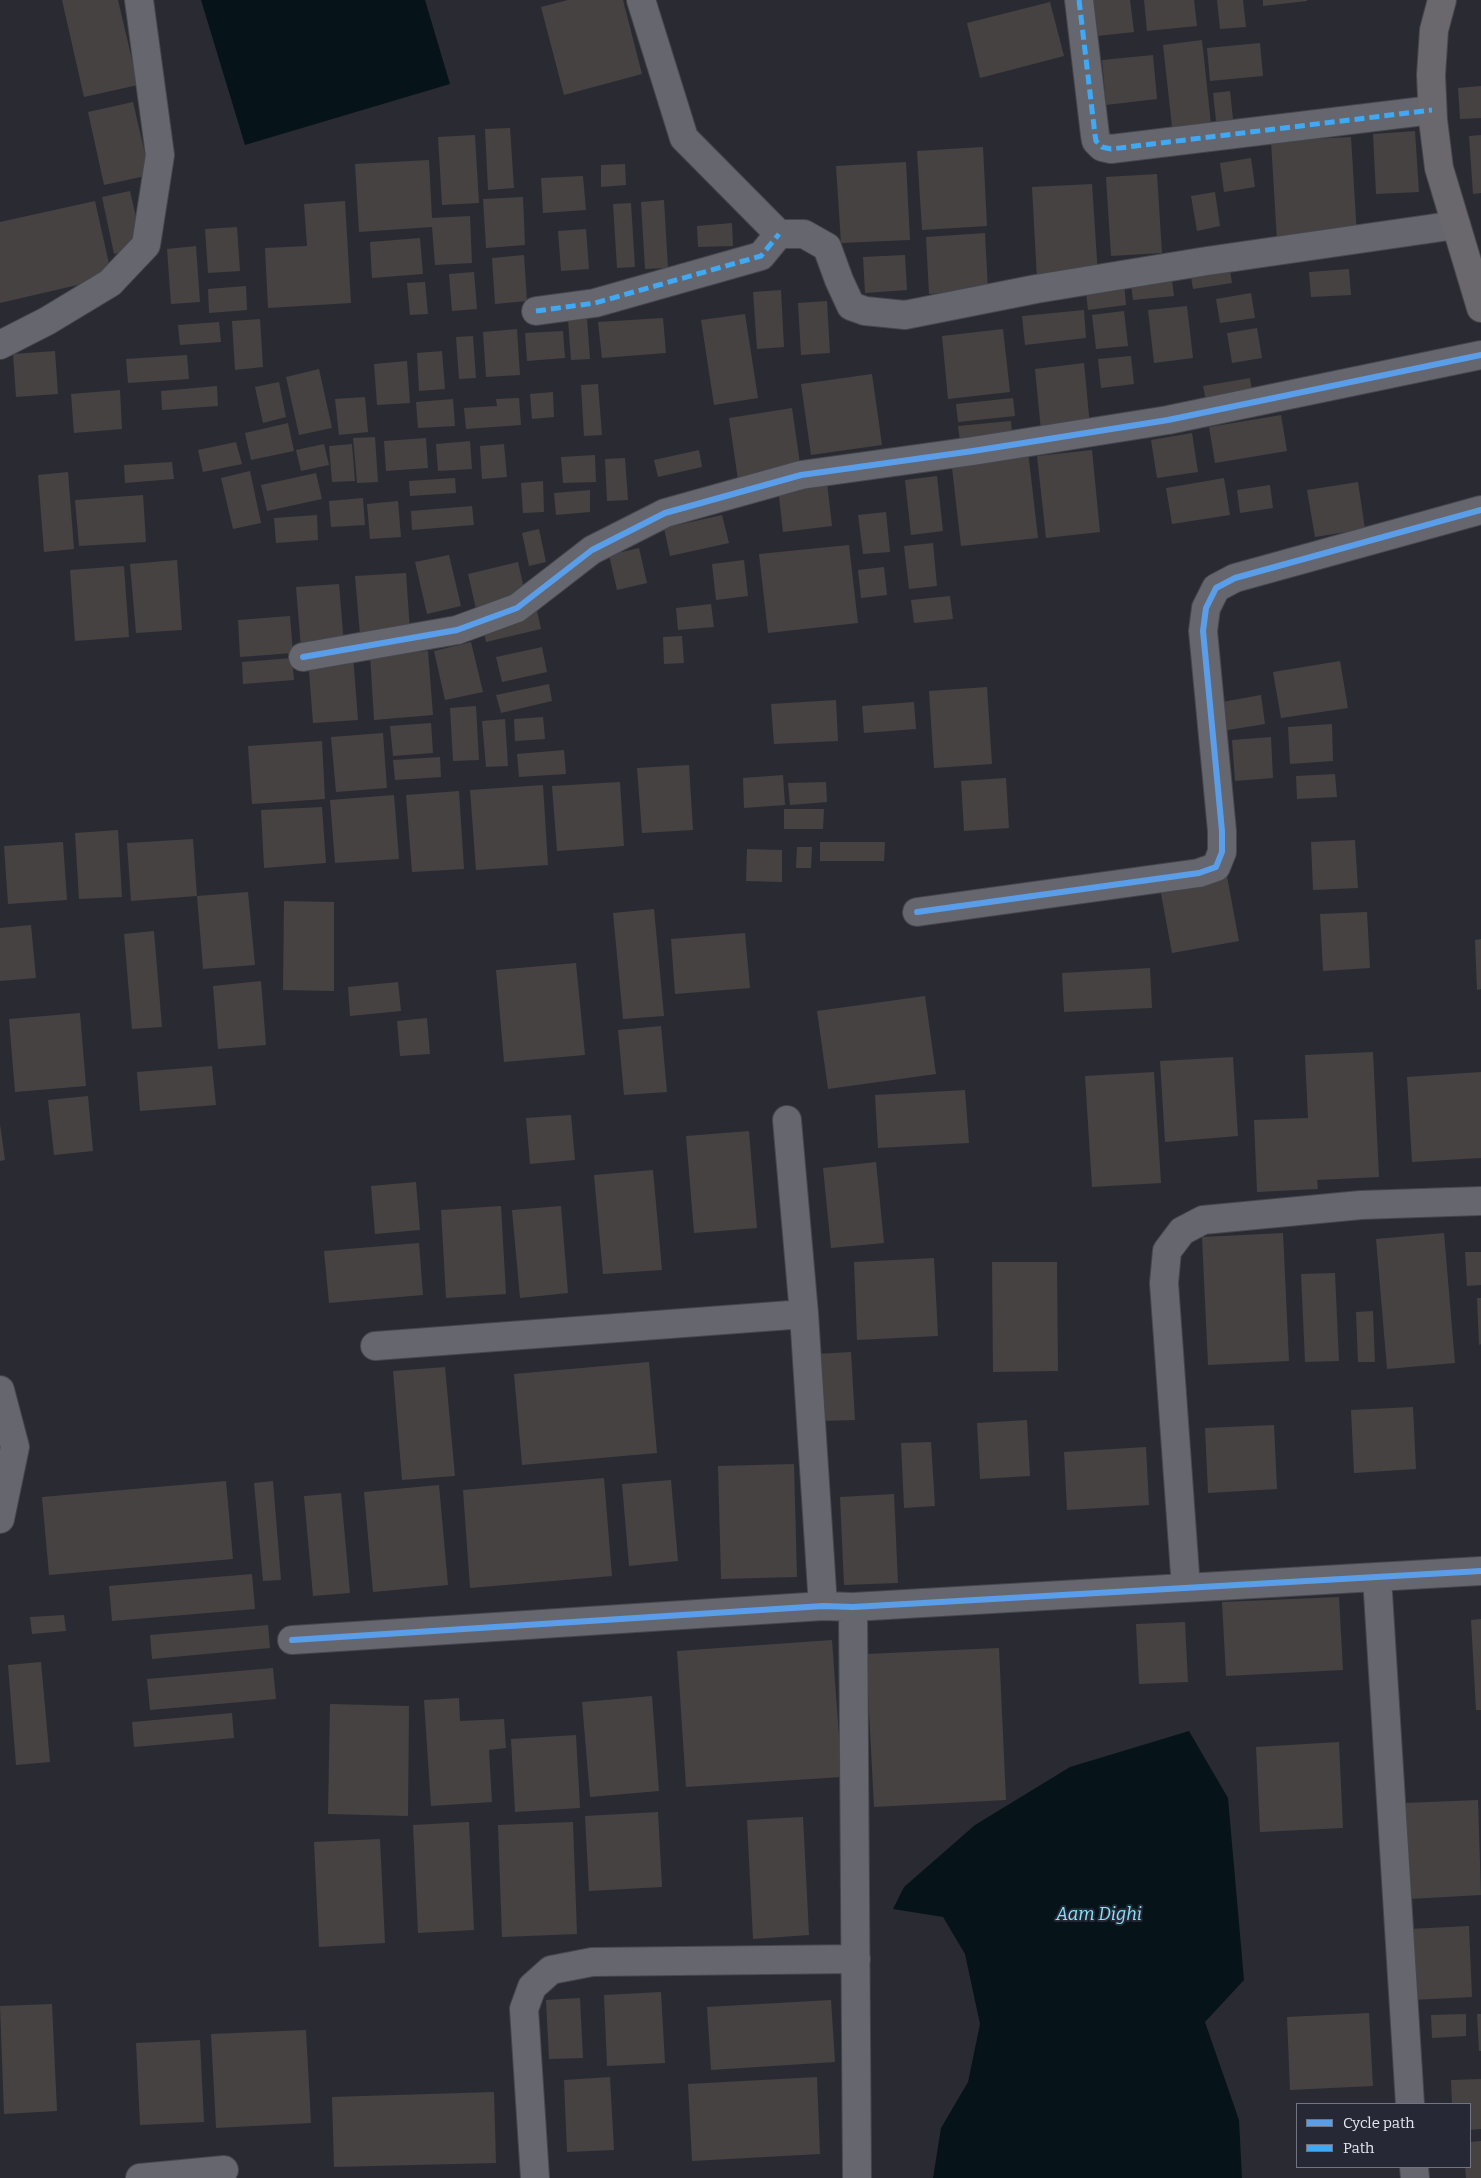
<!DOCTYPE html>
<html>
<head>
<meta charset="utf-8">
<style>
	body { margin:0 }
	#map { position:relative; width:1481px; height:2178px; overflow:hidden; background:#2a2b32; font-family:Bitter,serif }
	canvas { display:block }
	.legend { position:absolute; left:1296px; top:2103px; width:175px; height:65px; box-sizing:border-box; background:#262836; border:1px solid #727480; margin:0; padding:6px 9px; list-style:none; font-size:15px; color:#e4e6ef }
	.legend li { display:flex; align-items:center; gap:10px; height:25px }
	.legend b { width:25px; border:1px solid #727480 }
</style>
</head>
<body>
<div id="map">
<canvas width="1481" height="2178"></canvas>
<ul class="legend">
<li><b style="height:6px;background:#5a9eea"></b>Cycle path</li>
<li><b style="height:6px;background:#3fa9f5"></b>Path</li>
</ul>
</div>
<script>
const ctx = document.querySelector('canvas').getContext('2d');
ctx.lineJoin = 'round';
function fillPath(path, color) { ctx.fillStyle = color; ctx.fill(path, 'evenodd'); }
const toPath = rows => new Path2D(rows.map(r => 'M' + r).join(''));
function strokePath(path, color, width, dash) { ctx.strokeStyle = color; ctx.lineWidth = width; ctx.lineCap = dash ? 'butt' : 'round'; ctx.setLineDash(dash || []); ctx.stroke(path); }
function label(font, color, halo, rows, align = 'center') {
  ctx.font = font + ' Bitter,serif'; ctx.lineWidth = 4; ctx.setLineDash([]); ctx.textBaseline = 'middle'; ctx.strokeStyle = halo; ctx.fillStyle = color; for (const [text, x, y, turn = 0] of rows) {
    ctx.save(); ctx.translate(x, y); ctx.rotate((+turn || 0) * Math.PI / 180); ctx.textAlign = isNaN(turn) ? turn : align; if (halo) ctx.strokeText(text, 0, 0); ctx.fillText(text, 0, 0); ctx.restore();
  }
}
const water = toPath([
	[201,0,425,0,450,84,245,145],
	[1189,1731,1228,1798,1244,1980,1205,2022,1239,2120,1242,2178,933,2178,941,2128,968,2082,980,2024,965,1954,943,1917,893,1909,904,1887,975,1825,1070,1767]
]);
const building = toPath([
	[62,0,118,0,138,85,84,97],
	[568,0,623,0,642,74,564,95,541,7],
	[1084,0,1130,0,1134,32,1088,37],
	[1144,0,1194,0,1197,26,1147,31],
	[1217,0,1243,0,1246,27,1220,29],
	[1263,0,1307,0,1307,1,1263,6],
	[1050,2,1064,56,980,78,967,23],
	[1202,40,1211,124,1172,127,1163,45],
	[1260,43,1263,76,1210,81,1207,48],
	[1153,55,1157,99,1106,105,1102,60],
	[1481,86,1481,118,1460,119,1458,88],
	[1230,91,1234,128,1217,130,1213,93],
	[133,102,150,175,104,185,88,112],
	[510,128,514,188,488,190,485,129],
	[1415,131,1419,192,1376,194,1373,134],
	[475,135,479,203,442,205,438,137],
	[1481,135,1481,193,1473,194,1469,136],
	[1351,137,1357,236,1277,241,1271,141],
	[983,147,987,226,922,230,917,151],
	[1251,158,1255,187,1224,192,1220,163],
	[429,160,432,218,470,216,472,263,435,265,432,227,359,232,355,164],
	[906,162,910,240,841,243,836,166],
	[625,164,626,185,601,187,601,165],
	[1157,174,1162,253,1111,256,1106,177],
	[583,176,586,210,543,213,541,178],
	[1092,184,1098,275,1037,279,1032,187],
	[130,191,143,247,114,254,102,197],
	[1215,192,1220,226,1197,231,1191,196],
	[523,197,525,245,486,248,483,199],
	[664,200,668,268,645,269,641,202],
	[95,201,112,277,0,303,0,222],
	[345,201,351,303,268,308,265,248,307,246,304,204],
	[631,203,635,267,617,268,613,204],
	[732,223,733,246,698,247,697,226],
	[237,227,240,271,208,273,205,229],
	[586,229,589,269,561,271,558,231],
	[985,233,988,290,929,294,926,237],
	[420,238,423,274,372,278,370,242],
	[196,246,200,302,171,304,167,249],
	[524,255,527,301,495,304,492,258],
	[905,255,907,290,865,293,863,257],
	[1349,269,1351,295,1311,297,1309,272],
	[1230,270,1232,283,1193,289,1191,277],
	[474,272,477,309,452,311,449,274],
	[1172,280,1174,296,1133,300,1131,285],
	[1124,281,1126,305,1088,310,1085,285],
	[425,282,428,314,410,315,407,283],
	[246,286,247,310,209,313,208,289],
	[781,290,784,347,757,349,753,292],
	[1251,293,1255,318,1220,323,1216,299],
	[827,301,830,353,801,355,798,303],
	[1187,306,1193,358,1154,363,1148,310],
	[1084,310,1086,338,1025,345,1022,316],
	[1124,311,1128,346,1096,349,1092,315],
	[745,314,758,398,714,405,701,320],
	[587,318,590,359,571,360,568,319],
	[663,318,666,353,602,358,598,322],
	[260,319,263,367,235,370,232,321],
	[219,322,221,342,180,345,178,325],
	[1257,328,1262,358,1232,363,1227,333],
	[517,329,520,375,486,377,483,332],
	[1003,329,1010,392,948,399,942,336],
	[563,331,565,358,527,361,525,333],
	[473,336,476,378,459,379,456,337],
	[55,351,58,394,16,397,13,354],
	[442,351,445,389,419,391,417,353],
	[187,355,189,379,128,383,126,359],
	[1131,356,1134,384,1101,388,1098,359],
	[407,361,410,403,377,405,374,364],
	[1084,363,1090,426,1041,431,1035,369],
	[319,369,332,428,299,435,286,377],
	[872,374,882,445,811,455,801,384],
	[1250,378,1253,398,1207,406,1203,386],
	[279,382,286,417,263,423,255,387],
	[598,384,602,435,584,436,581,385],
	[217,386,218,406,162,410,161,391],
	[120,390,122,429,74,433,71,394],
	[553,392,554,417,532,419,530,394],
	[365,397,368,432,339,435,335,399],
	[519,398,521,425,466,429,464,408,497,406,496,399],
	[1013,398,1015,416,958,422,956,404],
	[453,399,455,426,418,428,416,402],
	[792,408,801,471,738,480,729,418],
	[1281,415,1287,451,1215,463,1209,427],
	[1011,421,1013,443,961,449,958,426],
	[288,423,294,451,251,460,245,433],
	[1192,433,1198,472,1157,478,1151,440],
	[375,437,378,482,357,483,353,438],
	[426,438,428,468,386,471,384,441],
	[470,441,472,469,438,471,436,444],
	[236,442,242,464,203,472,198,450],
	[324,444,329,465,301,471,296,450],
	[352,444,355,481,332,482,329,446],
	[504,444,507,477,482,479,480,446],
	[699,450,702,467,658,477,654,460],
	[1092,450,1100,532,1046,538,1037,456],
	[1028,451,1038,538,961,546,951,459],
	[595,455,596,482,563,483,561,457],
	[625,458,628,500,607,501,605,459],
	[172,462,174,479,125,483,124,465],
	[250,471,261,523,233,529,221,478],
	[68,472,74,549,44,552,38,475],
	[316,473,322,499,267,511,261,485],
	[937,476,943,531,911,535,905,480],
	[455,478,456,493,410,496,409,481],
	[1224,478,1230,515,1172,524,1166,488],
	[543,481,544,512,523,513,521,483],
	[827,482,832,526,783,532,778,487],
	[1358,482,1365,529,1315,537,1307,490],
	[1270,485,1273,508,1240,513,1237,490],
	[590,490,590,512,556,515,554,493],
	[143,495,146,542,79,546,75,500],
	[363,498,365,525,331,527,329,501],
	[398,501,401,537,370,539,367,504],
	[472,506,474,525,412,530,411,511],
	[886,512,890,552,863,554,858,515],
	[317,515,318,540,276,543,274,518],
	[722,515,729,543,670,556,664,528],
	[539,529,546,562,529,566,522,533],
	[933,543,937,586,909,589,904,546],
	[849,545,858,623,768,633,759,554],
	[639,548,647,583,617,590,609,555],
	[449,555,461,606,427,614,415,562],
	[177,560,182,630,136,633,130,564],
	[744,560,748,596,716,600,712,564],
	[518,562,526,598,476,609,468,574],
	[124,566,129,637,75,641,70,570],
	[884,567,887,595,861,598,858,570],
	[406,573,410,631,360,635,355,576],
	[339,584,344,645,301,648,296,587],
	[950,596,953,619,914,623,911,600],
	[711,604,714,627,678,630,676,608],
	[537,611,541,629,486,642,482,623],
	[290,616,293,653,240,657,238,620],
	[682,636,684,663,664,664,663,637],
	[471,642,483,692,445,700,434,651],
	[542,647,547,672,502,682,496,657],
	[428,651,433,715,374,720,370,655],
	[353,655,358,720,313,723,308,658],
	[292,658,294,680,243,684,242,662],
	[1340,661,1348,708,1281,718,1273,672],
	[549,684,552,701,501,713,496,695],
	[987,687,992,764,934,768,929,691],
	[1261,695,1265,724,1216,732,1211,704],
	[836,700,838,741,774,744,771,704],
	[914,702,916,729,864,733,862,706],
	[476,706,479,760,453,761,450,708],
	[543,717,545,739,515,741,514,719],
	[505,719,508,766,486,767,482,721],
	[431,723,433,753,393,756,390,726],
	[1332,724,1333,761,1290,764,1288,727],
	[383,733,387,788,336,792,331,737],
	[1271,737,1273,778,1235,781,1232,740],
	[322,741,325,799,252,804,248,746],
	[564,750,566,774,519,777,517,754],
	[440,757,441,777,395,780,393,760],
	[689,765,693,830,642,833,637,768],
	[1335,774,1337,797,1297,799,1296,776],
	[783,775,785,805,744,808,743,778],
	[1006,778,1009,828,964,831,961,781],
	[620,782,624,846,557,851,552,786],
	[826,782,827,802,790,805,788,783],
	[543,785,548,865,476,870,470,790],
	[459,791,464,869,412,872,406,795],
	[394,795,399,859,335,863,330,800],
	[322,807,326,863,264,868,261,810],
	[784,809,824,809,823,829,784,829],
	[118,830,122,897,79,899,75,833],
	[193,839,197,896,248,892,255,965,203,969,197,896,131,901,127,843],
	[1355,840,1358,888,1313,890,1311,842],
	[63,842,67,900,8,904,4,846],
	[820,842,885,842,884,861,820,861],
	[797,847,812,847,811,868,796,868],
	[747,849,782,850,782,882,746,881],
	[1226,871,1239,941,1172,953,1159,883],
	[284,901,334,902,334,991,283,990],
	[654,909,664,1016,623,1019,613,913],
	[1367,912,1370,968,1323,971,1320,914],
	[31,925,36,978,0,981,0,928],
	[154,931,162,1027,132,1029,124,934],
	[745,933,750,988,675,994,671,939],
	[1481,939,1481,989,1477,990,1475,940],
	[576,963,585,1055,504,1062,496,970],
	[1150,968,1152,1008,1064,1012,1062,973],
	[261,981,266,1045,218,1049,213,986],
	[398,982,401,1011,350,1016,348,987],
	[925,996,936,1074,828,1089,817,1011],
	[80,1013,86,1086,15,1092,9,1019],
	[427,1018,430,1054,400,1056,397,1021],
	[661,1026,667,1092,624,1095,618,1030],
	[1373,1052,1379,1177,1317,1180,1318,1189,1257,1192,1254,1120,1308,1118,1305,1055],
	[1233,1057,1238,1136,1165,1142,1160,1061],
	[212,1066,216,1105,140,1111,137,1072],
	[1154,1072,1161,1183,1092,1187,1085,1076],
	[1481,1072,1481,1158,1412,1162,1407,1077],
	[965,1090,969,1143,878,1148,875,1095],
	[88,1096,93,1151,54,1155,48,1100],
	[571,1115,575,1160,530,1164,526,1118],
	[0,1124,5,1160,0,1161],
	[749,1131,757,1228,694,1233,686,1136],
	[876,1162,884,1243,831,1248,823,1168],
	[653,1170,662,1270,603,1274,594,1175],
	[416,1182,420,1230,375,1234,371,1186],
	[501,1206,506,1294,446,1298,441,1210],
	[561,1206,568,1293,520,1298,512,1210],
	[1283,1233,1289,1361,1208,1365,1202,1237],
	[1444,1233,1455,1363,1387,1369,1376,1239],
	[419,1243,423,1295,329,1303,324,1251],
	[1465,1252,1481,1252,1481,1285,1467,1286],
	[934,1258,938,1336,857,1340,854,1262],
	[992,1262,1057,1262,1058,1371,993,1372],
	[1335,1273,1339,1361,1305,1362,1301,1274],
	[1477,1298,1481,1298,1481,1344,1479,1345],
	[1373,1311,1375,1362,1358,1362,1356,1312],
	[851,1352,855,1420,820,1421,816,1354],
	[649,1362,657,1453,522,1465,514,1374],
	[445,1367,455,1476,402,1480,393,1371],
	[1413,1407,1416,1469,1354,1473,1351,1410],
	[1027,1420,1030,1476,980,1479,977,1423],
	[1274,1425,1277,1489,1208,1493,1205,1428],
	[931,1442,935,1506,904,1508,901,1443],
	[1146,1447,1149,1505,1067,1510,1064,1452],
	[794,1464,797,1577,721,1579,718,1466],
	[604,1478,612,1576,470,1588,463,1490],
	[671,1480,678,1561,629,1566,622,1484],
	[226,1481,233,1559,49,1575,42,1497],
	[273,1481,281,1580,263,1581,254,1483],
	[439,1485,448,1585,373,1592,364,1492],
	[341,1493,350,1593,313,1596,304,1496],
	[894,1494,898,1583,844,1585,840,1497],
	[252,1574,255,1609,112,1621,109,1586],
	[1339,1597,1343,1670,1226,1676,1222,1602],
	[64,1615,66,1631,32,1634,30,1617],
	[1481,1619,1481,1710,1476,1710,1471,1620],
	[1185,1622,1188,1682,1139,1684,1136,1624],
	[268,1625,270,1648,152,1659,150,1635],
	[832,1640,842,1777,686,1787,677,1651],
	[999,1648,1006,1800,874,1807,866,1654],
	[41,1662,50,1762,16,1765,8,1665],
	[273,1668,276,1699,150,1710,147,1679],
	[652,1696,659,1791,590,1797,582,1702],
	[459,1698,460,1721,504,1719,506,1748,489,1750,492,1802,431,1806,424,1700],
	[330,1704,409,1706,408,1816,328,1814],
	[232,1713,234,1738,134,1747,132,1722],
	[576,1735,580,1808,515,1812,511,1739],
	[1339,1742,1343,1828,1260,1832,1256,1747],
	[1478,1800,1481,1895,1409,1899,1404,1803],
	[658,1812,662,1887,589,1891,585,1816],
	[803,1817,809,1935,753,1939,747,1820],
	[469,1822,474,1930,418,1933,413,1825],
	[573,1822,577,1934,502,1937,498,1825],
	[380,1839,385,1943,319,1947,314,1842],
	[1469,1926,1472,1997,1412,2000,1409,1929],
	[661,1992,665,2063,607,2066,604,1995],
	[580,1998,583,2058,549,2059,546,2000],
	[831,2000,835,2062,711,2070,707,2007],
	[52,2004,57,2111,4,2114,0,2006],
	[1369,2013,1373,2086,1290,2090,1287,2017],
	[1466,2014,1466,2036,1432,2038,1431,2015],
	[1477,2014,1481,2014,1481,2051,1479,2051],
	[306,2030,311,2123,216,2128,211,2034],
	[200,2040,204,2122,140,2125,136,2043],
	[610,2077,614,2150,567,2152,564,2080],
	[817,2077,820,2154,692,2161,688,2084],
	[1481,2079,1481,2129,1470,2130,1470,2104,1452,2104,1451,2080],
	[494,2092,496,2163,334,2167,332,2097],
	[1481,2141,1481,2178,1466,2178,1465,2167,1470,2167,1470,2142]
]);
const street = toPath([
	[641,0,684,138,779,234,804,234,827,247,839,280,851,306,865,311,905,315,1036,289,1207,261,1456,225],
	[1079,0,1095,135,1096,141,1102,147,1111,149,1432,110],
	[536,311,595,303,761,256,779,234],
	[0,345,47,321,110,283,146,245,160,155,139,0],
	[303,657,457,630,517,608,592,550,665,513,801,475,973,451,1168,420,1481,355],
	[917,912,1199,873,1216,867,1222,852,1222,831,1203,631,1206,608,1216,588,1235,578,1481,510],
	[787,1120,804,1314,823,1606],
	[375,1346,804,1314],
	[0,1390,15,1447,0,1519],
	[1377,1577,1410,2104],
	[1186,1588,1164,1283,1167,1251,1182,1231,1203,1220,1361,1205,1481,1201],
	[853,1607,857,2178],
	[292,1640,823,1606,853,1607,1481,1571],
	[1414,2167,1415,2178],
	[140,2178,224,2170],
	[535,2178,524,2009,532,1987,551,1970,592,1962,856,1959]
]);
const secondary = toPath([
	[1442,0,1434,30,1431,75,1433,120,1439,168,1481,308]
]);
const quiet = toPath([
	[1079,0,1095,135,1096,141,1102,147,1111,149,1432,110],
	[536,311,595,303,761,256,779,234]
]);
const cycleway = toPath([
	[303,657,457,630,517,608,592,550,665,513,801,475,973,451,1168,420,1481,355],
	[917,912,1199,873,1216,867,1222,852,1222,831,1203,631,1206,608,1216,588,1235,578,1481,510],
	[292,1640,823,1606,853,1607,1481,1571]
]);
const waterNames = [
	["Aam Dighi",1099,1915]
];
fillPath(water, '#061419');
fillPath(building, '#454241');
strokePath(street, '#46464d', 30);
strokePath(secondary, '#46464d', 30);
strokePath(street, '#66676e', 28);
strokePath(secondary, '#6a686c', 28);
strokePath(quiet, '#3fa9f5', 5, [10, 5]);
strokePath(cycleway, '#5a9eea', 6);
label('italic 18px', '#86e5fb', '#262836', waterNames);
</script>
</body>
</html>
